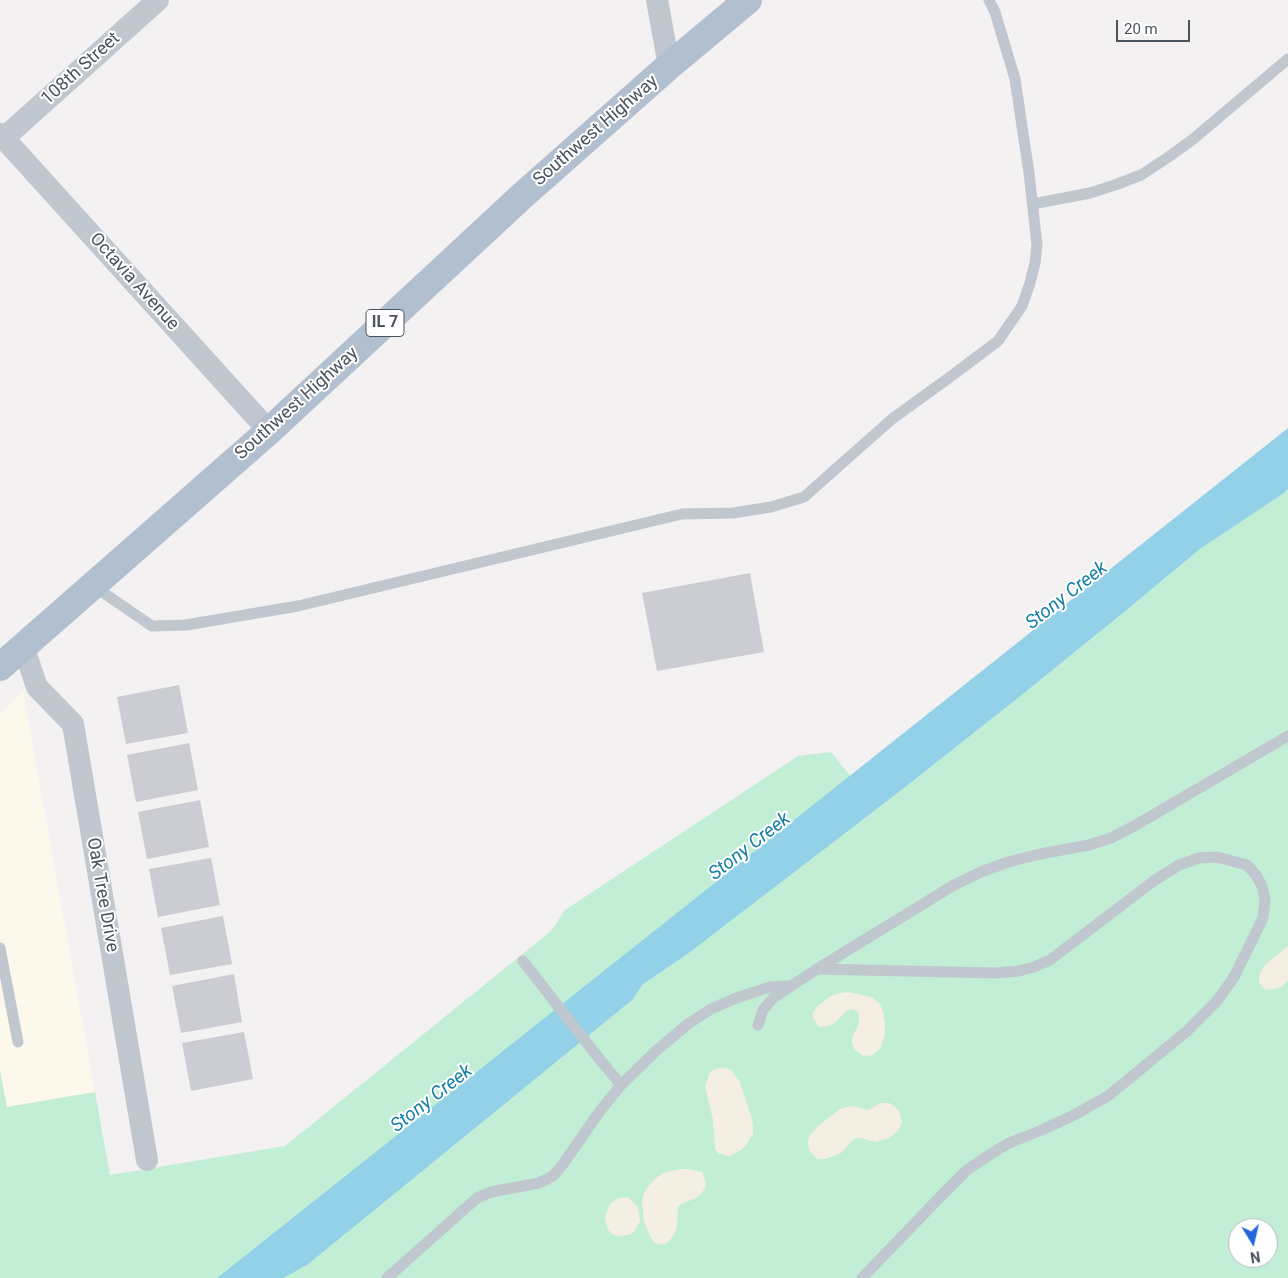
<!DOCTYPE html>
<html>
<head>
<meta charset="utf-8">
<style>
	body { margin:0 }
	#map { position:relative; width:1288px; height:1278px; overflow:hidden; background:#f3f1f1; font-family:Roboto,sans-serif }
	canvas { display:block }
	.north { position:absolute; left:1228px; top:1218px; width:50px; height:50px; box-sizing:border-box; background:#fff; border:1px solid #b7babf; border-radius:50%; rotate:171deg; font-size:14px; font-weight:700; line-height:20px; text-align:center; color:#4a535e }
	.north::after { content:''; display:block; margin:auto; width:18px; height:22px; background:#2368db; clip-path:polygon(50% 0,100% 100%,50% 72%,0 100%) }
	.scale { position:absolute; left:1116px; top:20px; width:74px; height:22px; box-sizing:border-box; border:2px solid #4a535e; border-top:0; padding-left:6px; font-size:15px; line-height:18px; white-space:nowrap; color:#4a535e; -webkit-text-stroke:4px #fff; paint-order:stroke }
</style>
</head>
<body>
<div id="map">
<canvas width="1288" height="1278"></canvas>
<div class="north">N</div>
<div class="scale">20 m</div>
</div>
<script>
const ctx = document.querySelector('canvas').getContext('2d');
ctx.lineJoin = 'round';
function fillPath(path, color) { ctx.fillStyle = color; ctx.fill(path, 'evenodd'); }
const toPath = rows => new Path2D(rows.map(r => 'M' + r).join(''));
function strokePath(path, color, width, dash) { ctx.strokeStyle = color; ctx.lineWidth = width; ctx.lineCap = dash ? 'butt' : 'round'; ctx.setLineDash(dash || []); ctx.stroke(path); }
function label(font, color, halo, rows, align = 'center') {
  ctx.font = font + ' Roboto,sans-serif'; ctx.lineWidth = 4; ctx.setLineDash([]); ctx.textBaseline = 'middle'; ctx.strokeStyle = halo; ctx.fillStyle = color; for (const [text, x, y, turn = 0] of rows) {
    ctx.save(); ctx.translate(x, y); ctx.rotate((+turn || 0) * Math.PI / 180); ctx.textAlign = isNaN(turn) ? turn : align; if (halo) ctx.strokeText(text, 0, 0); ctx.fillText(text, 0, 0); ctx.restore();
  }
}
const commercial = toPath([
	[23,691,95,1092,7,1107,0,1071,0,713]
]);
const green = toPath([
	[1288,489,1288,1278,283,1278,285,1277,259,1246,217,1278,0,1278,0,1071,7,1107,95,1092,110,1175,285,1146,551,931,565,910,798,756,831,752,877,809,1018,698,1123,613,1200,549],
	[1238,1228,1268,1228,1268,1258,1238,1258]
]);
const sand = toPath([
	[1288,946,1288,980,1284,985,1279,988,1269,990,1264,989,1259,982,1259,976,1262,970,1266,964],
	[849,992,871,997,875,1000,880,1004,883,1011,885,1022,885,1034,881,1047,873,1055,863,1056,855,1050,852,1044,852,1040,853,1035,858,1026,859,1020,859,1014,856,1010,851,1009,846,1011,835,1023,824,1027,818,1026,813,1018,813,1013,816,1008,825,1000,831,996,840,993],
	[719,1068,725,1068,731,1070,740,1082,752,1119,753,1127,753,1134,746,1145,741,1150,729,1156,724,1155,718,1153,715,1149,713,1120,705,1087,709,1074,713,1070],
	[881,1103,889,1103,899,1110,902,1122,900,1127,896,1133,889,1138,875,1142,861,1138,856,1138,851,1142,841,1153,826,1159,818,1159,813,1155,809,1150,808,1144,809,1137,815,1129,823,1122,840,1109,847,1107,853,1106,868,1110],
	[680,1169,689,1169,702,1172,706,1183,705,1188,701,1194,696,1198,681,1204,678,1207,677,1228,673,1236,670,1240,665,1244,660,1244,655,1243,651,1238,644,1222,642,1201,644,1193,649,1185,656,1178,663,1173],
	[628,1197,638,1207,640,1221,634,1232,629,1235,617,1236,612,1234,608,1230,605,1219,606,1213,610,1204,614,1201,619,1198]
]);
const water = toPath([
	[1288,428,1288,489,1284,493,1200,549,1123,613,1018,698,904,788,686,955,643,984,632,1000,307,1265,283,1278,217,1278]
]);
const building = toPath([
	[750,573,764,652,657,671,642,593],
	[179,685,188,733,126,744,117,697],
	[189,743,198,790,136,802,127,755],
	[200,800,209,847,147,859,138,812],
	[211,858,220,905,158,917,149,869],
	[223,916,232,964,170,975,161,928],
	[234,974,242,1022,181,1033,172,986],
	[244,1032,253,1079,191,1091,182,1043]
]);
const lane = toPath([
	[1033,204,1090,193,1115,185,1141,175,1167,158,1192,140,1288,59],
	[92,585,152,626,186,625,298,606,682,514,733,513,771,507,804,497,892,419,950,377,998,341,1022,306,1030,283,1035,263,1037,245,1029,173,1015,79,995,12,989,0],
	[0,948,18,1042],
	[523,961,597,1056,621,1085],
	[817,969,996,973,1019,971,1034,967,1050,960,1155,880,1179,865,1199,858,1217,857,1247,865,1256,875,1262,886,1265,900,1263,918,1234,977,1217,1001,1186,1032,1108,1096,1074,1115,1042,1130,1009,1143,986,1157,967,1170,944,1193,862,1278],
	[758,1025,763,1010,773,998,817,969,954,885,981,872,1008,862,1040,854,1089,845,1111,838,1136,825,1288,736],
	[387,1278,477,1198,491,1192,539,1183,553,1176,563,1164,600,1111,621,1085,657,1050,688,1024,711,1009,736,998,770,987,789,986]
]);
const street = toPath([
	[657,0,669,66],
	[0,134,269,431],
	[4,138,158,0],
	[23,646,37,687,73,724,147,1160]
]);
const primary = toPath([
	[0,667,269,431,522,196,669,66,748,0]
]);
const shields = [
	[385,323,38]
];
const shieldNames = [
	["IL 7",385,323]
];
const streetNames = [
	["108th Street",81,69,-42],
	["Southwest Highway",596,131,-41],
	["Octavia Avenue",134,282,48],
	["Southwest Highway",297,404,-42],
	["Oak Tree Drive",102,895,80]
];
const waterNames = [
	["Stony Creek",1067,596,-38],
	["Stony Creek",750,847,-38],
	["Stony Creek",432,1099,-38]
];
fillPath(commercial, '#fcf8ec');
fillPath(green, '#c3eed6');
fillPath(sand, '#f3efe3');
fillPath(water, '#92d1e8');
fillPath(building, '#cbcdd3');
strokePath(lane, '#c0c7cf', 11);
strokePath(street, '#c0c7cf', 22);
strokePath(primary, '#b2bfce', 28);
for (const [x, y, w] of shields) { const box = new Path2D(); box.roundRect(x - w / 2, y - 13.5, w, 27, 4); ctx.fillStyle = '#fff'; ctx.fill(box); strokePath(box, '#4a535e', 1); }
label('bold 16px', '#4a535e', null, shieldNames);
label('18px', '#4a535e', '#fff', streetNames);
label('italic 19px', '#147fa6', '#fff', waterNames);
</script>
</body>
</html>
